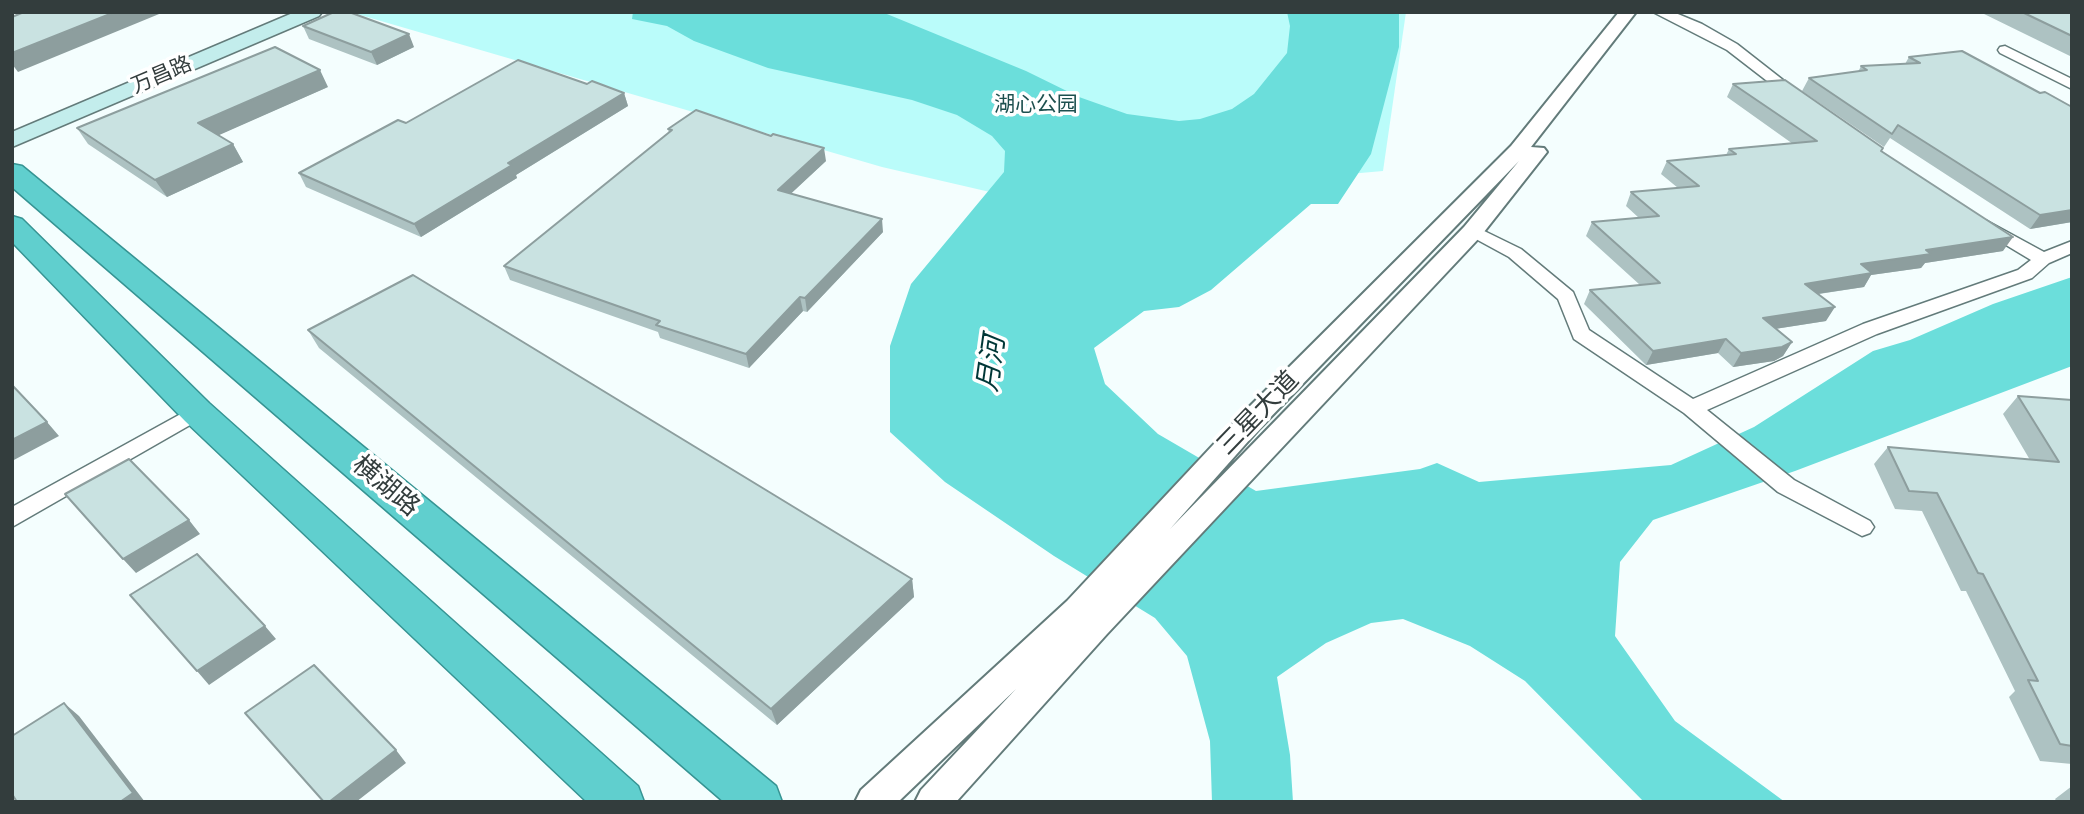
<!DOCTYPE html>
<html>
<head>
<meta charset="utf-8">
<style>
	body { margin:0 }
	#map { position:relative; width:2084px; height:814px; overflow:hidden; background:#f4fefe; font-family:"Sofia Sans Condensed",sans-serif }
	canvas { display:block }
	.frame { position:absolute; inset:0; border:14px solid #333d3d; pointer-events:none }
</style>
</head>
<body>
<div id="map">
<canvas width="2084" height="814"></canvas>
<div class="frame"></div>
</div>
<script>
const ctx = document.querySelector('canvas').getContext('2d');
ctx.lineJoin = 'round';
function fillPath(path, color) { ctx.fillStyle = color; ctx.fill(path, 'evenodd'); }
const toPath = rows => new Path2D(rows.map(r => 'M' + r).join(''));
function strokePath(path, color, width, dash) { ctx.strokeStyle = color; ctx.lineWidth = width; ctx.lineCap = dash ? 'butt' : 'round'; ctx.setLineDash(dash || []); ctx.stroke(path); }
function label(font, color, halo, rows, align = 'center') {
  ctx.font = font + ' "Sofia Sans Condensed","Noto Sans SC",sans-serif'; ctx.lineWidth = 7; ctx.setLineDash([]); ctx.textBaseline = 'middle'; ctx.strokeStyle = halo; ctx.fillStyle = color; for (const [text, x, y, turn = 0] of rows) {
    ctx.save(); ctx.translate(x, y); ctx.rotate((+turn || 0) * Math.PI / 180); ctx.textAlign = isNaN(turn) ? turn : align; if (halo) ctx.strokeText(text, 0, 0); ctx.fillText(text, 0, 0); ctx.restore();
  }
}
const green = toPath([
	[350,12,1406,12,1383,171,1033,202,882,167]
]);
const water = toPath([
	[633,12,882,12,1026,71,1079,97,1127,114,1179,121,1200,119,1232,109,1254,94,1287,53,1290,26,1287,12,1399,12,1399,47,1371,154,1338,204,1311,204,1211,290,1179,307,1144,311,1094,348,1105,384,1158,434,1256,491,1420,469,1437,463,1479,482,1671,465,1754,427,1873,351,1910,340,1993,304,2072,277,2072,366,1795,471,1653,520,1620,562,1615,636,1675,721,1785,802,1644,802,1525,681,1470,646,1403,619,1371,623,1326,643,1277,677,1290,755,1293,802,1212,802,1210,741,1187,656,1155,618,1054,556,945,482,890,432,890,346,911,284,1004,172,1005,151,992,136,957,115,912,100,768,68,694,41,667,26,632,19]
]);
const minor = toPath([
	[1653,12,1673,12,1702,24,1737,44,1806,98,1803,101,1793,101,1727,50,1653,12],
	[2005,46,2072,79,2072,89,2000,53,1998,50,2000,47,2005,46],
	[1987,221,2044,252,2072,241,2072,253,2049,263,2032,278,1877,334,1707,410,1794,480,1870,521,1874,527,1870,533,1862,536,1778,492,1684,413,1574,339,1558,299,1509,257,1463,232,1466,228,1478,228,1521,249,1573,292,1589,330,1693,399,1863,324,2018,270,2031,260,1981,230,1978,226,1981,222,1987,221],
	[197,405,204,407,208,412,204,417,12,527,12,507,197,405]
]);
const tertiary = toPath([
	[1619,12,1636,12,1531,147,1544,148,1547,152,1480,237,1107,634,956,802,915,802,921,790,1016,689,898,802,855,802,861,790,1067,601,1242,414,1511,146,1619,12],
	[1519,161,1464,227,1170,529,1260,428,1519,161]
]);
const secondary = toPath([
	[295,12,322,12,319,16,12,147,12,132,295,12]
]);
const trunk = toPath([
	[12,164,22,166,776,786,782,802,724,802,12,187,12,164],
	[12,216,22,219,209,403,638,786,644,802,587,802,185,421,12,242,12,216]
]);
const wall = toPath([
	[1980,12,2072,12,2072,57],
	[303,26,414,47,377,65,309,39],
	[1909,57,2040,93,2072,107,2072,222,2030,229,1890,138,1884,147,1802,91,1809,78,1858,72,1861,66,1905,64],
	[1733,84,1881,151,2003,251,1925,263,1921,268,1871,275,1864,287,1819,294,1826,321,1775,329,1792,342,1783,356,1774,361,1733,367,1718,353,1646,365,1584,304,1590,290,1640,285,1586,236,1592,222,1639,218,1626,206,1631,192,1678,188,1661,174,1667,161,1726,155,1729,149,1793,144,1727,97],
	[328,87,218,135,233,144,243,162,167,197,88,144,77,128],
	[624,93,628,106,516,175,517,178,421,237,306,187,299,173,406,123],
	[668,129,826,161,791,193,883,232,807,312,803,311,749,368,660,338,658,332,510,280,504,266,669,133],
	[308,330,912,579,914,597,777,725,319,348],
	[2018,396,2072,400,2072,764,2040,761,2009,697,2015,691,1966,591,1961,591,1922,511,1895,509,1874,464,1888,447,2030,460,2003,414],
	[2072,786,2072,802,2057,802,2055,799]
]);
const shadedWall = toPath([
	[115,12,164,12,18,72,12,64,12,53],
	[409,34,414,47,377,65,371,52],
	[320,70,328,87,208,140,198,123],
	[624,93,628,106,516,175,517,178,421,237,414,224,508,163],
	[233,144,243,162,167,197,155,180],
	[824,148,826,161,781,203,778,190],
	[2072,210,2072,222,2030,229,2040,215],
	[882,219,883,232,807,312,805,298],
	[2013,237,2003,251,1925,263,1921,268,1871,275,1864,287,1797,297,1805,284,1861,264,1926,250],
	[800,297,803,311,749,368,746,354],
	[1835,307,1826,321,1755,332,1763,318],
	[1726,339,1718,353,1646,365,1653,351],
	[1792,342,1783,356,1774,361,1733,367,1741,353],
	[47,422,59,436,12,461,12,440],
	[189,520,200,534,136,573,123,559],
	[912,579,914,597,777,725,771,709],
	[265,626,276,639,209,685,197,671],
	[64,703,79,716,145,802,120,802],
	[396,750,406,763,356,802,329,802]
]);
const building = toPath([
	[24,12,115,12,12,53,12,17,24,12],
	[334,12,349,12,409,34,371,52,303,26,334,12],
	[2022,12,2072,12,2072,36,2022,12],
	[275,47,320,70,198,123,233,144,155,180,77,128,275,47],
	[1962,51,2040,93,2045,92,2072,107,2072,210,2040,215,1898,125,1892,134,1809,78,1867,70,1861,66,1920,63,1909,57,1962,51],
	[518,60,587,84,592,81,624,93,508,163,512,165,414,224,299,173,398,120,406,123,518,60],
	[1785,80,1883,148,1881,151,2013,237,1926,250,1931,254,1861,264,1872,273,1805,284,1835,307,1763,318,1792,342,1782,347,1741,353,1726,339,1653,351,1590,290,1660,283,1592,222,1659,216,1631,192,1699,186,1667,161,1736,154,1729,149,1817,141,1733,84,1785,80],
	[696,110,771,136,773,134,824,148,778,190,882,219,805,298,800,297,746,354,656,325,660,321,504,266,672,130,668,129,696,110],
	[413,275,912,579,771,709,308,330,413,275],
	[12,385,47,422,12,440,12,385],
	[2018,396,2072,400,2072,746,2060,744,2028,680,2038,681,1983,574,1978,573,1937,493,1909,491,1888,447,2059,462,2018,396],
	[129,459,189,520,123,559,65,494,129,459],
	[197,554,265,626,197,671,130,595,197,554],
	[314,665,396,750,329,802,324,802,245,713,314,665],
	[64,703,133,793,120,802,17,802,12,794,12,736,64,703]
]);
const farStreetnames = [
	["万昌路",162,76,-23]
];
const farParknames = [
	["湖心公园",1036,106]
];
const streetNames = [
	["三星大道",1259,414,-46],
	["横湖路",385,487,40]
];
const waterNames = [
	["月河",993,364,-82]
];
fillPath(green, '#bafcfa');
fillPath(water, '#6bdedb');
strokePath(minor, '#637b7a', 3);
strokePath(tertiary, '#637b7a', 4);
strokePath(secondary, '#637b7a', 3);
strokePath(trunk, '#369493', 3);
fillPath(minor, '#fff');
fillPath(tertiary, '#fff');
fillPath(secondary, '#c3edec');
fillPath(trunk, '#60cfce');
fillPath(wall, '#adc2c2');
fillPath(shadedWall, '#8d9e9e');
fillPath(building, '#c9e2e1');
strokePath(building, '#8d9e9e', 2);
label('21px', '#333d3d', '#fff', farStreetnames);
label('21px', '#1d504f', '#fff', farParknames);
label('26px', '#333d3d', '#fff', streetNames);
label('italic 28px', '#003737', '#fff', waterNames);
</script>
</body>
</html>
